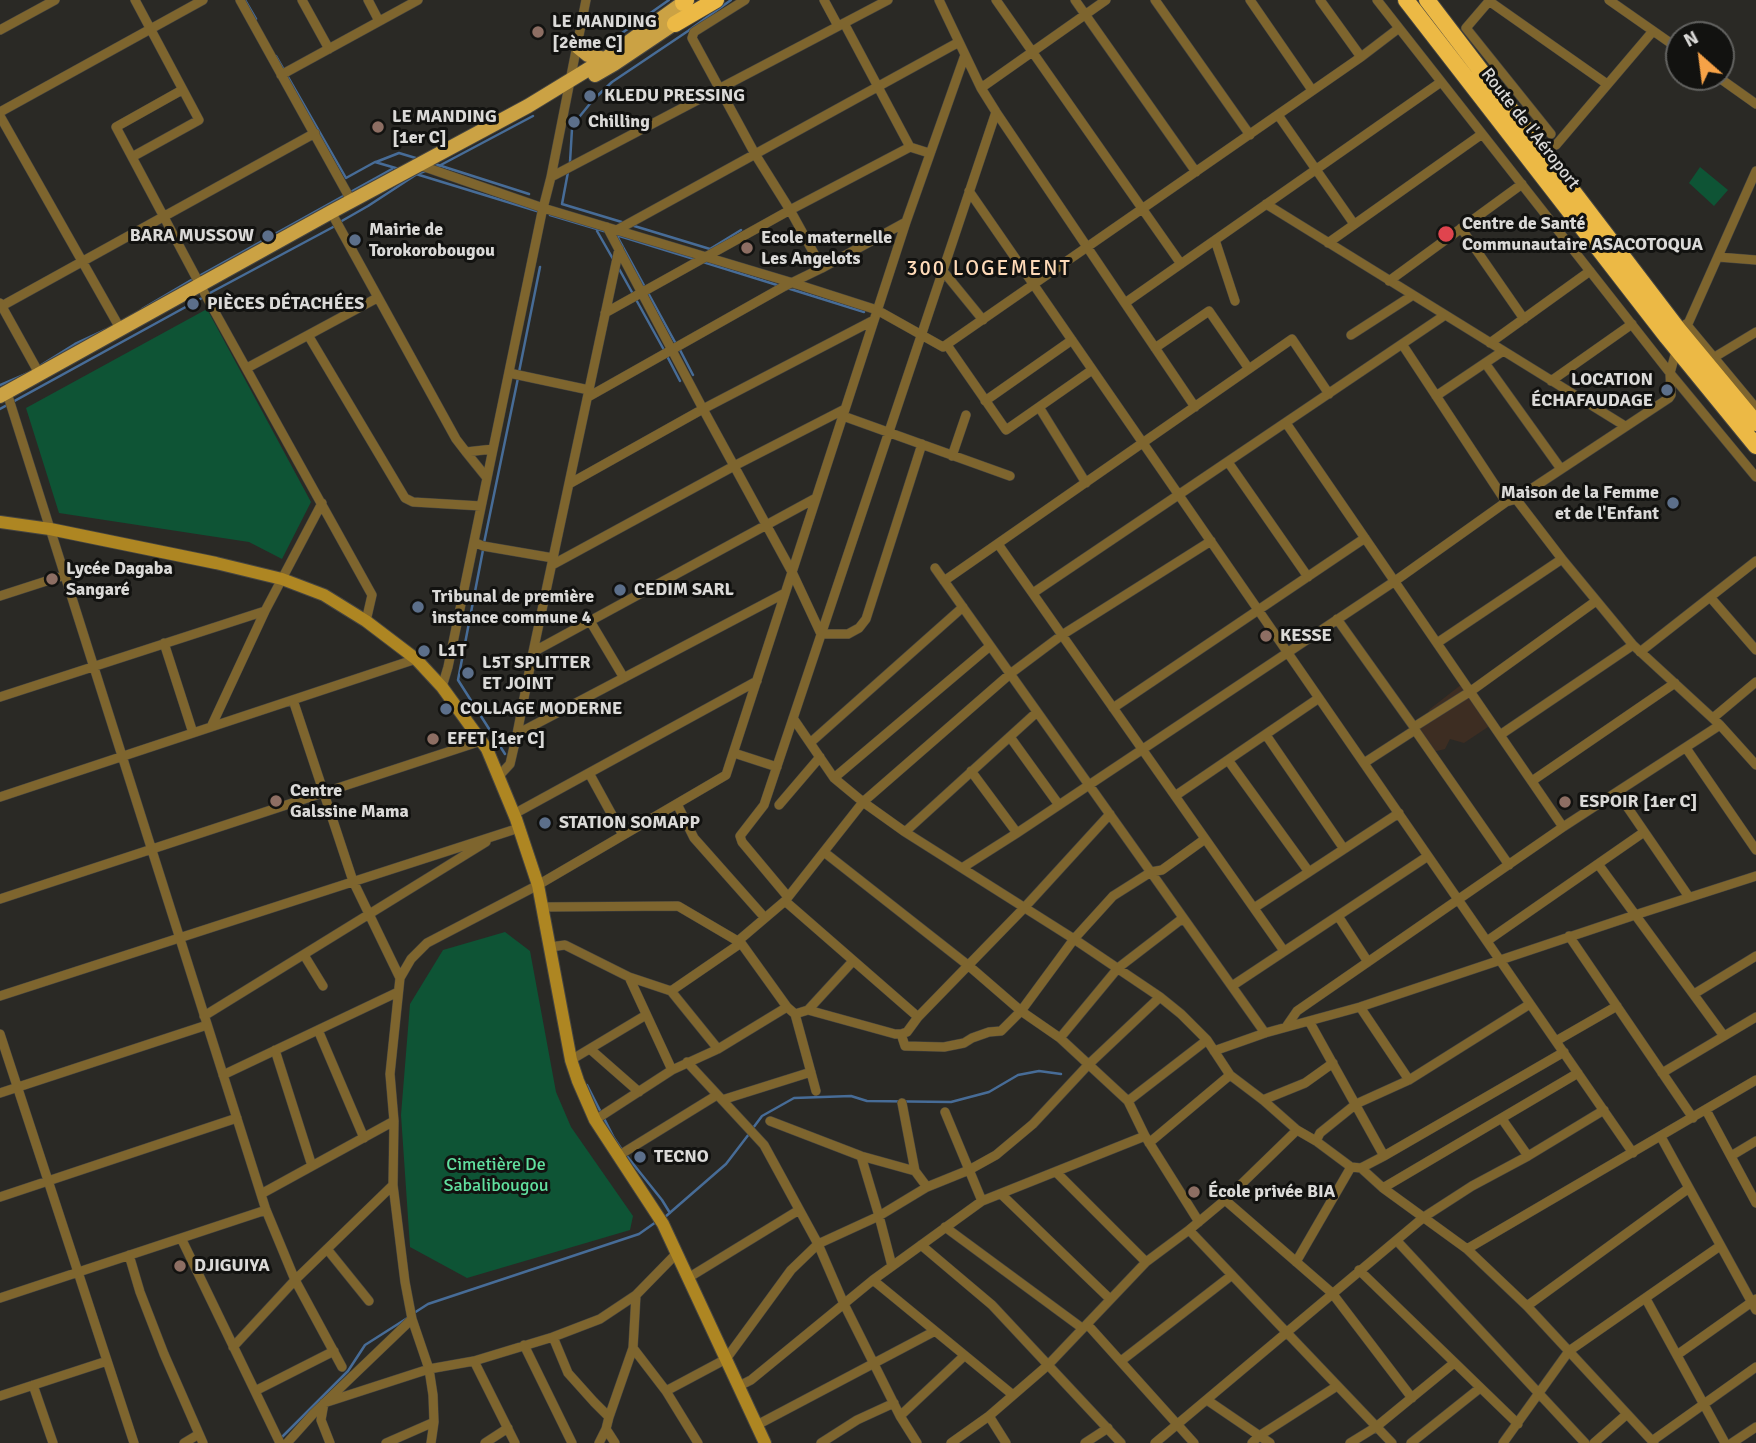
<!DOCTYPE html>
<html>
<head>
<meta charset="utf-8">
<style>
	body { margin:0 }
	#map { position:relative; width:1756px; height:1443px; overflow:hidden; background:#2a2925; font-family:Signika,sans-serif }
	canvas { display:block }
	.north { position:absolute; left:1665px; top:21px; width:70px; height:70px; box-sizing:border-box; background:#121210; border:2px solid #626260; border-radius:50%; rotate:332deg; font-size:19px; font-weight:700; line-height:28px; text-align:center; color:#dad9d7 }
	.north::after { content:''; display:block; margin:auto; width:24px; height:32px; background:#f6a247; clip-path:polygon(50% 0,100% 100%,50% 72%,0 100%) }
</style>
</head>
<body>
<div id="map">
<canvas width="1756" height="1443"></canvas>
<div class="north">N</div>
</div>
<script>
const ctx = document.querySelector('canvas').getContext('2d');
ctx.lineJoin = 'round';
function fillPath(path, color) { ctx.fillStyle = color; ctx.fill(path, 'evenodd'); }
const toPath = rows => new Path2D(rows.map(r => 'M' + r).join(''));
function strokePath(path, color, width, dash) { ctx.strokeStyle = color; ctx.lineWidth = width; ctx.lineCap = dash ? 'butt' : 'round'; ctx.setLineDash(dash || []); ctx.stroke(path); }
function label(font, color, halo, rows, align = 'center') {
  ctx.font = font + ' Signika,sans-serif'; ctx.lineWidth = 6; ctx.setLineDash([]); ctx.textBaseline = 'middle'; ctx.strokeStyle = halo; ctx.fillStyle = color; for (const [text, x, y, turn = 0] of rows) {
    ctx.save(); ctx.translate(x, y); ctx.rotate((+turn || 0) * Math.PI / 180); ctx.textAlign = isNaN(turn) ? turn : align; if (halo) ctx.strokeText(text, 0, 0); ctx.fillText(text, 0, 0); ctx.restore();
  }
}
const commercial = toPath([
	[1462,684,1491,725,1464,743,1450,739,1445,749,1433,752,1418,731,1430,709]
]);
const green = toPath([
	[1700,167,1728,190,1714,206,1689,183],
	[207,309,311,502,282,559,249,542,59,513,26,408],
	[505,932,530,951,556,1092,571,1127,633,1216,630,1230,467,1278,410,1247,401,1115,410,1004,443,950]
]);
const stream = toPath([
	[245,0,256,19],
	[622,33,669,0],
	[276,56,346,178,375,162,399,169],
	[376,162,399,153,419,159],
	[570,162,572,129,580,116,593,100,612,82,688,31,731,0],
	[432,163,529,194],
	[437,167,533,116],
	[568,172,562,204,625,223],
	[416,174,540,212],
	[550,215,607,232],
	[340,222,368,206,417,174,428,170],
	[631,225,710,249,741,230],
	[597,231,613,259],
	[613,234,694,259],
	[617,236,676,344],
	[703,262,777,285],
	[618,267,664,350],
	[199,276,392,169],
	[787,288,864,312],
	[208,294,335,226],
	[142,309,193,279],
	[680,350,693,375],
	[667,356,680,381],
	[38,367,75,344,105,330],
	[519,372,540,267],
	[0,385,26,374],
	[0,409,202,298],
	[484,543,518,378],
	[483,550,458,680,505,754],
	[587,1085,614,1138,622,1150],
	[753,1128,762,1116,794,1098,851,1096,867,1101,951,1102,989,1092,1018,1075,1039,1071,1061,1074],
	[626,1155,662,1200,670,1213],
	[665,1217,726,1164,749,1134],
	[414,1313,428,1304,639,1234,656,1222],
	[280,1439,348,1371,365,1345,409,1317]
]);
const street = toPath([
	[240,0,352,202],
	[302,0,329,49],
	[368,0,379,21],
	[745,0,694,32,692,38,755,154,790,210,822,268],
	[824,0,838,26],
	[939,0,981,88,996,112,1195,407],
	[996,0,1181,264],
	[1075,0,1196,172],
	[1155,0,1250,135],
	[1250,0,1312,90],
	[1320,0,1361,57],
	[1377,0,1670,373,1756,477],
	[1490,0,1466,28,1551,134],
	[1609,0,1679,49],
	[1489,1,1607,84],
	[844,23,910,147,929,153],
	[0,30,55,0],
	[281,75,418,0],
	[1718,77,1756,104],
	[981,88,1106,0],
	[182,90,116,127,206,296,372,595,366,621],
	[0,112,203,0],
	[1278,115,1354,224],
	[0,116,121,330],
	[1556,145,1653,31],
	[132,157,199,120,135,0],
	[419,165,543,208,793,283,877,310,943,347,1361,57,1399,28],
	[551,177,888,0],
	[969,191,1633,1153],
	[1266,204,1625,426],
	[331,212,456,439,466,452,493,449],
	[607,227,703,409,792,572,821,634,848,634,859,628,866,619,922,444],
	[1461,228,1524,319],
	[617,230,959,42],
	[1215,240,1235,301],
	[1328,243,1482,134],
	[1718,257,1756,260],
	[943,271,983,320],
	[1389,281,1522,184],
	[0,303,40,375],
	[1125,303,1441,82],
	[0,307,315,133],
	[605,313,790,210,910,147],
	[1686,324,1756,408],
	[308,335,405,498,413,502,481,506],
	[1351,335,1413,295],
	[1683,335,1756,171],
	[1490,343,1590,271],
	[1402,344,1506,502],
	[947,345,1006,430,1092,370],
	[1155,348,1209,311,1249,369],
	[1713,358,1756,332],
	[1485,363,1561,469],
	[247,368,377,298],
	[509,373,589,390],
	[1551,381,1632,324],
	[7,393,266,1210,295,1280,342,1367],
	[1436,396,1503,351],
	[588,397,783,287,822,268,906,222],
	[985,401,1072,340],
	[1039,407,1086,483],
	[843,416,1010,476],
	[1286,423,1563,827],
	[466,452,487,478],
	[952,456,966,415],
	[1228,462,1308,577],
	[569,484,703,409,874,320],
	[1516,499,1562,559,1633,645,1720,725,1756,765],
	[474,542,483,546,553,558],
	[998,544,1284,951],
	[552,565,734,466,845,409],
	[935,568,1265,1033],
	[944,581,1292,339,1329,394],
	[1033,593,1445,315],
	[0,596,65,575],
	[1710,597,1756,650],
	[1337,619,1414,727],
	[590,621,624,678],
	[164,643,193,733],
	[1437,643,1562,559],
	[533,652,816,498],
	[1640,652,1756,561],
	[442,687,448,667,542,212,551,177,586,0],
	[0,697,265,611],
	[293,700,353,881,400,978,390,1074,394,1121,393,1185,405,1282,412,1319,429,1369,433,1395,434,1422,431,1443],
	[1113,708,1365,538],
	[793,718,834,778,863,802,905,832,1074,939,1160,997,1181,1014,1207,1040,1230,1075,1263,1100,1297,1130,1316,1141,1351,1167,1361,1168,1383,1188,1467,1249,1527,1306,1654,1443],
	[1713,718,1756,682],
	[211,727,265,611,322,503],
	[1415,730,1509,865],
	[517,734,785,593],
	[1266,735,1344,849],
	[1500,735,1633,645],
	[1010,737,1059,805],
	[810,743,963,607],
	[1686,748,1756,850],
	[734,753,777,767],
	[1228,760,1309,872],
	[1364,763,1415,730,1414,727,1471,691,1596,601],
	[971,771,1017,833],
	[589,773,623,835],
	[498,777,510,764,517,734,533,652,619,249],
	[834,778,990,646],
	[1532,781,1675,683],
	[1617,792,1689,897],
	[1175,796,1319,698],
	[0,797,416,659],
	[677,804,694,838,765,918],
	[779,805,820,757],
	[514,814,757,681],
	[905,832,1037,712],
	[824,852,969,966,1021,1011,1060,1038,1128,1101,1145,1136,1199,1222],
	[1598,864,1724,1036],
	[962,868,1017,833,1395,581,1506,502,1516,499,1669,398,1671,395,1670,373,1677,348],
	[788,897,742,842,740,836,764,805,996,112],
	[0,899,481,741],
	[785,901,918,1017],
	[543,907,678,906,741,943,787,1007,795,1014,808,1010,895,1034,901,1034,907,1032,918,1017,1024,908,1110,814],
	[1254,908,1399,813],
	[1338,916,1368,962],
	[1569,936,1693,1118],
	[738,941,785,901,863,802,1010,674,1062,635,1211,541],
	[1487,941,1644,832],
	[550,947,565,945,629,977,671,991,718,1049],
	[304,955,323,986],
	[629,977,672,1070],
	[400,978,411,959,427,943,538,885,726,775,906,222,965,55],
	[1232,986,1428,856],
	[671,991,741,943],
	[1694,994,1756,956],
	[0,996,519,828],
	[1360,1007,1409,1080],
	[808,1010,853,961],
	[795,1014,816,1091],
	[204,1016,486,842],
	[1309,1021,1384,1156],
	[1286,1027,1297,1011,1563,827,1720,725],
	[318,1030,364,1138],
	[0,1034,134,1443],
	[901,1034,905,1046,944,1047,964,1043,972,1038,989,1032,1001,1031,1021,1011,1074,939,1113,896,1151,872,1162,870,1205,839],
	[1060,1038,1118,968,1183,918],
	[1556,1041,1617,1006],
	[590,1049,639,1092],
	[275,1050,312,1166],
	[1214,1051,1265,1033,1360,1007,1635,915,1756,876],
	[571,1060,646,1015],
	[687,1062,764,1145,818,1244,844,1304,900,1416,917,1443],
	[1662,1073,1756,1017],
	[223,1075,398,992],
	[0,1093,207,1025],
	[722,1100,811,1072],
	[1263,1100,1305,1083,1333,1063],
	[1128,1101,1207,1040],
	[902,1103,915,1171,927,1187],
	[1706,1110,1756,1203],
	[945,1112,982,1201],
	[1502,1119,1528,1156],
	[595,1120,672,1070,718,1049,787,1007],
	[770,1121,861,1156,915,1171],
	[1661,1137,1756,1310],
	[1316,1141,1320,1133,1356,1104,1409,1080,1530,1004],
	[1149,1143,1230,1075],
	[618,1156,717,1095],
	[861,1156,879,1216,892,1266],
	[1731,1156,1756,1141],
	[1361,1168,1384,1156,1564,1052],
	[1056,1172,1146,1262],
	[1383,1188,1578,1073],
	[261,1194,394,1121],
	[1001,1194,1110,1299],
	[0,1197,237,1118],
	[1225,1200,1332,1293,1412,1398],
	[945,1227,1082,1328],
	[1189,1230,1392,1443],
	[181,1238,280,1443],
	[1397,1241,1585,1443],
	[921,1245,992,1305,1121,1443],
	[327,1249,369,1301],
	[1467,1249,1756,1080],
	[129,1255,140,1292,164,1354,203,1443],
	[1296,1262,1351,1167],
	[1359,1270,1518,1424],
	[688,1278,799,1210],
	[873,1280,1013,1395],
	[0,1298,266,1210],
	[1646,1299,1725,1443],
	[1527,1306,1689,1188],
	[1087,1324,1194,1443],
	[553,1337,568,1373,594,1402,609,1417],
	[524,1345,572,1443],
	[233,1347,295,1280,393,1185],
	[633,1348,666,1391,698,1443],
	[1677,1355,1756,1299],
	[474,1361,515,1443],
	[1121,1361,1232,1275],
	[33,1385,53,1443],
	[739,1386,751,1380,873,1280,982,1201,1145,1136],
	[255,1391,334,1351],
	[666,1391,726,1359,791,1270,818,1244,879,1216,927,1187,969,1170,996,1155,1033,1124,1088,1065,1160,997],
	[0,1396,107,1361],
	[1207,1400,1270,1443],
	[900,1416,964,1356],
	[989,1416,1006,1443],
	[757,1425,935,1331],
	[606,1429,615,1443],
	[1652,1441,1756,1367],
	[184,1443,199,1434],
	[287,1443,313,1414,412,1319],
	[330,1443,321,1420,324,1403,429,1369,474,1361,553,1337,600,1319,636,1295],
	[386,1443,434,1422],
	[485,1443,508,1428],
	[599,1443,606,1429,609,1417,633,1348,636,1295,677,1253],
	[821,1443,857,1420,894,1403],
	[951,1443,989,1416,1048,1365,1146,1262,1189,1230,1225,1200,1297,1130],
	[1085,1443,1108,1428],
	[1155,1443,1424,1217,1472,1186,1528,1156,1604,1110],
	[1252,1443,1259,1436,1337,1386],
	[1350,1443,1376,1427,1454,1363],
	[1411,1443,1480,1388],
	[1503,1443,1569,1351,1720,1246],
	[1594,1443,1627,1414],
	[1732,1443,1756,1427]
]);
const secondary = toPath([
	[0,522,50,529,216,563,282,579,324,595,366,621,416,659,442,687,487,749,516,819,538,885,571,1060,578,1081,595,1120,663,1224,765,1443]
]);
const primary = toPath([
	[578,47,588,55,605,59],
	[595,75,614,64,684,17],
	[0,396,331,212,528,106,605,59,687,0]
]);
const highway = toPath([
	[1406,0,1667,337,1756,446],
	[1427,0,1678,329,1756,423],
	[683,3,686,0],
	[675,24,716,0]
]);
const markers = [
	[538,32,7,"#8d6e63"],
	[590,96,7,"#5c6f8a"],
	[574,122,7,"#5c6f8a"],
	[378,127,7,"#8d6e63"],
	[1446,234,9,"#e0444e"],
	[268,236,7,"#5c6f8a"],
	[355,240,7,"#5c6f8a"],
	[747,248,7,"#8d6e63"],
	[193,304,7,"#5c6f8a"],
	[1667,390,7,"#5c6f8a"],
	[1673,503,7,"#5c6f8a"],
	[52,579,7,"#8d6e63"],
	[620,590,7,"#5c6f8a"],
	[418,607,7,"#5c6f8a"],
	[1266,636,7,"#8d6e63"],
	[424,651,7,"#5c6f8a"],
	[468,673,7,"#5c6f8a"],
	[446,709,7,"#5c6f8a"],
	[433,739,7,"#8d6e63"],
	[276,801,7,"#8d6e63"],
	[1565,802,7,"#8d6e63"],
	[545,823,7,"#5c6f8a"],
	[640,1157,7,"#5c6f8a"],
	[1194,1192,7,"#8d6e63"],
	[180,1266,7,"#8d6e63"]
];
const poiNames = [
	["LE MANDING",552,22],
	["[2ème C]",552,43],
	["KLEDU PRESSING",604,96],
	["LE MANDING",392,117],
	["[1er C]",392,138],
	["Chilling",588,122],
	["Centre de Santé",1462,224],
	["Communautaire ASACOTOQUA",1462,245],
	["Mairie de",369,230],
	["Torokorobougou",369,251],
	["BARA MUSSOW",254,236,"right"],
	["Ecole maternelle",761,238],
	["Les Angelots",761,259],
	["PIÈCES DÉTACHÉES",207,304],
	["LOCATION",1653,380,"right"],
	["ÉCHAFAUDAGE",1653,401,"right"],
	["Maison de la Femme",1659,493,"right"],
	["et de l'Enfant",1659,514,"right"],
	["Lycée Dagaba",66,569],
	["Sangaré",66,590],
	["CEDIM SARL",634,590],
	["Tribunal de première",432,597],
	["instance commune 4",432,618],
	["KESSE",1280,636],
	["L1T",438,651],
	["L5T SPLITTER",482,663],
	["ET JOINT",482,684],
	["COLLAGE MODERNE",460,709],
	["EFET [1er C]",447,739],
	["Centre",290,791],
	["Galssine Mama",290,812],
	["ESPOIR [1er C]",1579,802],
	["STATION SOMAPP",559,823],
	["TECNO",654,1157],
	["École privée BIA",1208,1192],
	["DJIGUIYA",194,1266]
];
const streetNames = [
	["Route de l'Aéroport",1530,129,52]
];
const parkNames = [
	["Cimetière De",496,1165],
	["Sabalibougou",496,1186]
];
const quarterNames = [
	["300 LOGEMENT",989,269]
];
fillPath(commercial, '#3d2d22');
fillPath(green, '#0e5435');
strokePath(stream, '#476c97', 2.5);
strokePath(street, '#464541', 10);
strokePath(secondary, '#464541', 14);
strokePath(primary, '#464541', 16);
strokePath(highway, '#464541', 18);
strokePath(street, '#7e652e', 9);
strokePath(secondary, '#ae8622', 12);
strokePath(primary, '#cba244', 14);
strokePath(highway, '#ecb945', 16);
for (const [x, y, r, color] of markers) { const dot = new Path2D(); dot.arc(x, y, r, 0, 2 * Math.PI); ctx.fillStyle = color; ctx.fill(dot); strokePath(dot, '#121210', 2.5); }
label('bold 18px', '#dad9d7', '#121210', poiNames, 'left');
label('18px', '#dad9d7', '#121210', streetNames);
label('18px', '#61e09f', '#121210', parkNames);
ctx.letterSpacing = '2px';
label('21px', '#fedab8', '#121210', quarterNames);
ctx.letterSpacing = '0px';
</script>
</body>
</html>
